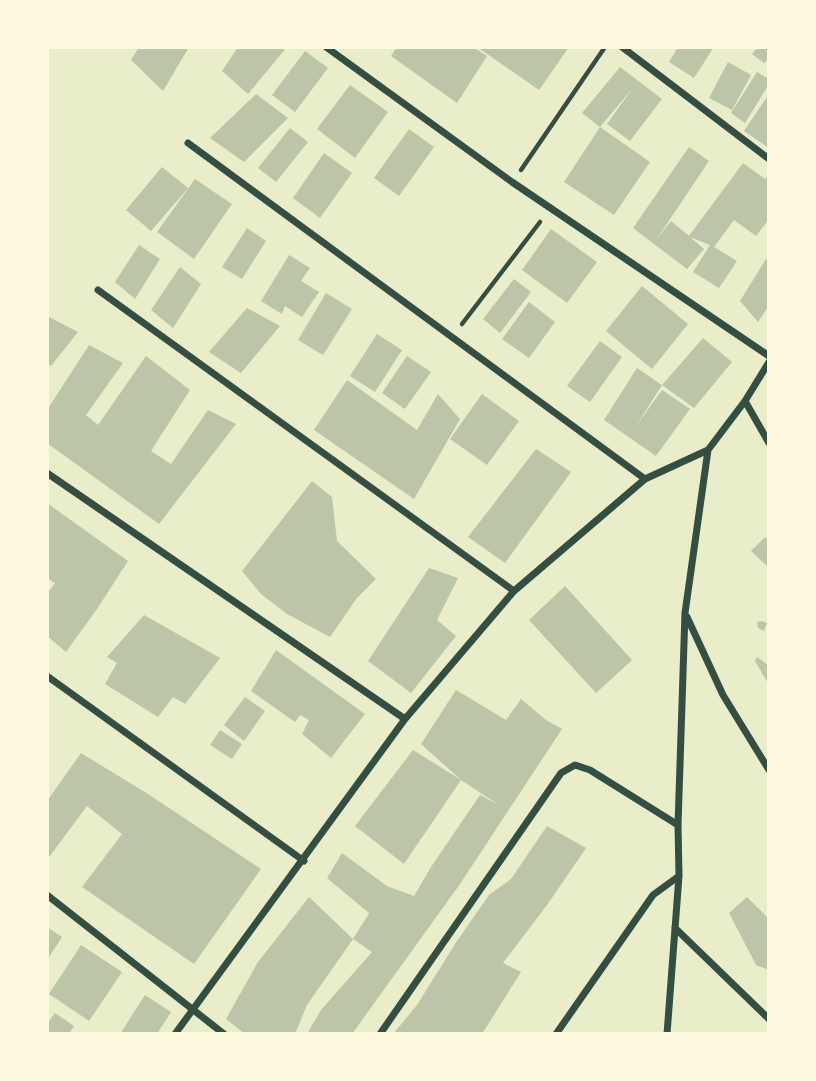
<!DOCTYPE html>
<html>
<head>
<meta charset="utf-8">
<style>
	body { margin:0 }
	#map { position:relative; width:816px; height:1081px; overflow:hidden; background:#e9edc9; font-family:Karla,sans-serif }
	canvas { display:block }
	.frame { position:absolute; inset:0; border:49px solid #fefae0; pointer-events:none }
</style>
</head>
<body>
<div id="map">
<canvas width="816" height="1081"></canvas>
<div class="frame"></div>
</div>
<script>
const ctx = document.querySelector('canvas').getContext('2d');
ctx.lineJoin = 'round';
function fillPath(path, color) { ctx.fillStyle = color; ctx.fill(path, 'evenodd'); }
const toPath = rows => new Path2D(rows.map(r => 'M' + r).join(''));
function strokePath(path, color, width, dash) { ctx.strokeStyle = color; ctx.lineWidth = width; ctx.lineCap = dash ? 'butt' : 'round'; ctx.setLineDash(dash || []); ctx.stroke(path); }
const building = toPath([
	[139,47,189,47,163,91,131,60],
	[238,47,287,47,248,94,222,71],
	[397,47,473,47,487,56,457,103,391,56],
	[477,47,569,47,539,90],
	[678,47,714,47,694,78,669,62],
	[758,47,769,47,769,59,764,63,752,54],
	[305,51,328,68,295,112,272,95],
	[728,62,751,75,732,110,709,98],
	[620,67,662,99,630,141,607,124,632,89,600,127,650,162,614,215,564,182,600,127,582,113],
	[757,72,769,79,769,84,745,123,731,113],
	[350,85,388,112,355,158,317,129],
	[256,94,288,118,244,162,210,138],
	[769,94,769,148,744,131],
	[290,128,308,142,276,182,258,168],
	[409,129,434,147,399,196,374,178],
	[689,147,709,161,656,240,671,221,689,236,743,163,765,179,769,175,769,219,756,236,734,220,714,247,737,261,719,288,693,272,710,245,690,237,704,249,687,269,633,228],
	[324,153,352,173,320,218,293,198],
	[162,167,188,188,151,231,126,210],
	[195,179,232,204,194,259,157,232],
	[247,228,266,241,242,279,222,267],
	[551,229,597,262,567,303,522,270],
	[139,245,160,259,135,299,115,282],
	[289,255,310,268,301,281,319,292,302,317,285,306,282,314,261,301],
	[766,259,769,261,769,305,758,322,740,301],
	[180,267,201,284,173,328,151,310],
	[514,279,531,292,500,333,483,319],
	[642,286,688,324,652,369,606,331],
	[326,293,352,309,323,355,298,340],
	[529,302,555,322,529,358,502,339],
	[247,308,280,326,241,373,209,352],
	[47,316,78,332,51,366,47,363],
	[377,334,402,350,375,392,350,376],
	[703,338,732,362,694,408,662,385],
	[600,341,622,357,590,402,567,386],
	[89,345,123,363,86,415,98,425,146,356,190,390,151,451,171,464,208,410,236,424,159,524,47,443,47,410],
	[407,356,431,372,405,409,382,393],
	[637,368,662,385,636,426,662,390,690,409,656,456,604,420],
	[347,380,417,430,438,394,460,419,414,499,314,430],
	[482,394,519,421,487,465,450,439],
	[536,449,571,472,505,563,468,537],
	[312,481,332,497,337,541,376,579,357,598,330,637,287,614,261,594,242,571],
	[47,503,128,561,97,609,66,652,47,636,47,594,55,583,47,578],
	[765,537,769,541,769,568,751,551],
	[429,568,458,578,437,620,456,636,411,693,368,661],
	[565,586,632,660,596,693,529,620],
	[144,615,220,658,185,704,173,697,158,717,105,684,117,663,107,657],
	[762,621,767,623,764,631,758,628,757,622],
	[276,650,365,714,331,758,302,734,309,720,300,715,295,722,251,691],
	[757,657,769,666,769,685,755,661],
	[456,690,506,720,521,699,546,720,562,729,460,884,352,1034,307,1034,321,1010,372,952,353,939,378,899,369,913,327,878,342,853,387,886,414,896,431,867,480,795,499,805,461,780,421,744],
	[245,697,265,711,244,741,224,725],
	[220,730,242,744,232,759,210,745],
	[413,750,461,780,404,864,355,826],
	[81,753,148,794,261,869,194,964,82,887,122,834,87,806,47,860,47,801],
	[547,826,586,848,547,905,503,963,521,972,482,1034,393,1034,417,1005,457,941,489,895,511,879],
	[309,897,353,939,307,1005,295,1034,245,1034,226,1019,258,962],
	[747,897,769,919,769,970,756,965,729,913],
	[47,927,62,937,47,960],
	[81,945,122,972,89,1021,49,994],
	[145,995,171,1012,157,1034,120,1034],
	[55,1013,74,1026,69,1034,47,1034,47,1024]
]);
const path = toPath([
	[521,170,605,47],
	[462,324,540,222]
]);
const minor = toPath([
	[326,47,512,182,769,356],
	[622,47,769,159],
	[188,143,645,479],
	[98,290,514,591],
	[745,401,769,443],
	[47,473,405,719],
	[687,617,723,695,769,770],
	[47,676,304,861],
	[47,895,224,1034],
	[675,928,769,1019],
	[175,1034,405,719,514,591,645,479,708,450,745,401,769,362],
	[380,1034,561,773,575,765,590,770,678,825],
	[556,1034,653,895,679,876],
	[667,1034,679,876,678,825,685,613,708,450]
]);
fillPath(building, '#bcc5a7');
strokePath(path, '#344e41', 4.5);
strokePath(minor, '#344e41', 7);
</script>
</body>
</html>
